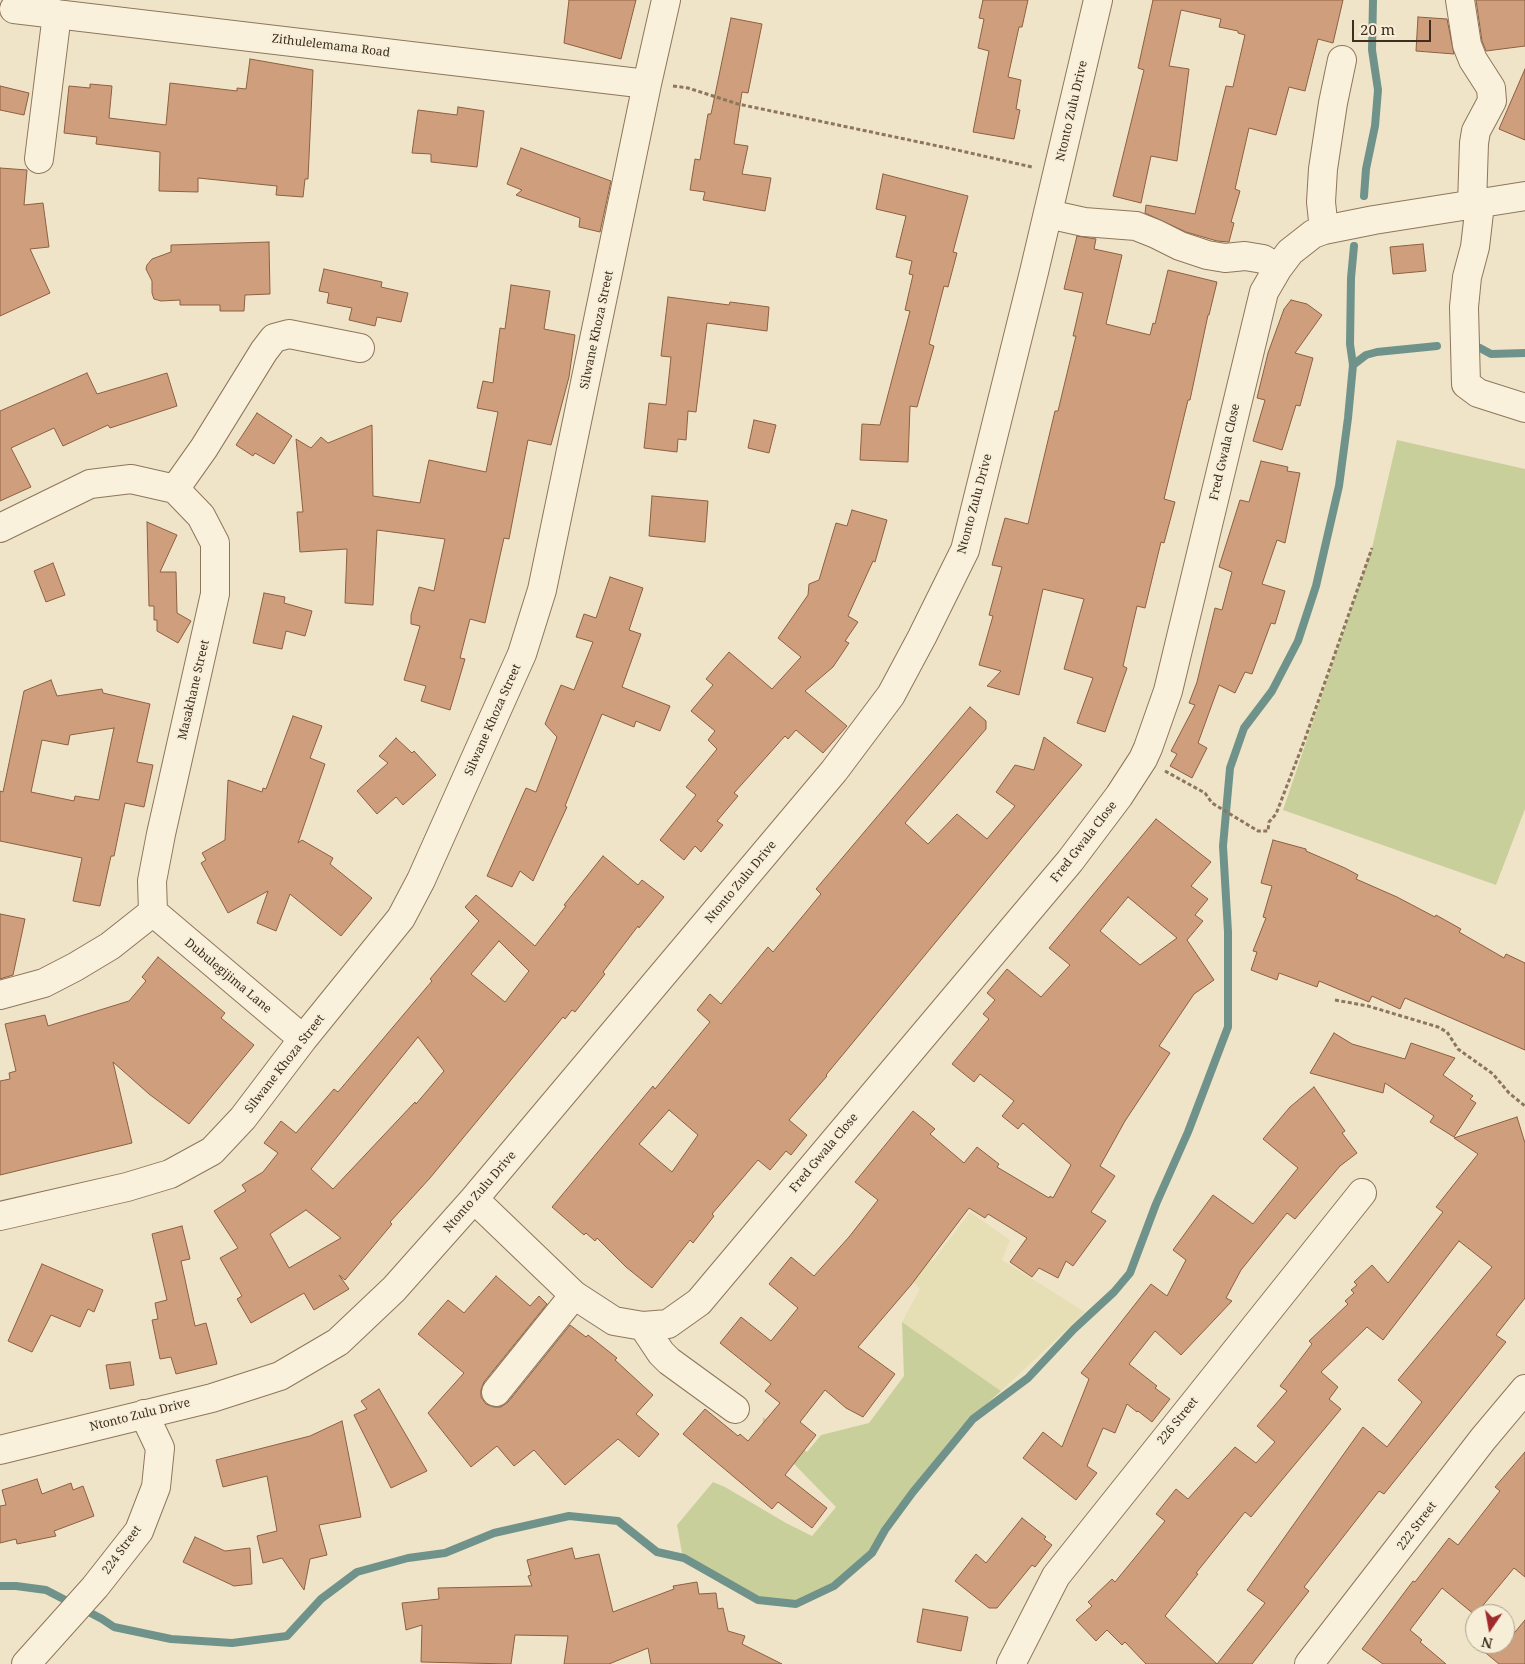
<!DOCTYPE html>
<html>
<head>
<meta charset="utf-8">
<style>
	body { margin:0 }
	#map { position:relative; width:1525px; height:1664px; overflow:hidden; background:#f0e4c8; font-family:"Noto Serif",serif }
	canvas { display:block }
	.north { position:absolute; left:1465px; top:1604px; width:50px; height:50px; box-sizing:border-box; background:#f7eed8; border:1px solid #ada18e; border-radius:50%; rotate:192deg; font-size:14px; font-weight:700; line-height:20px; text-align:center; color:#3d2e20 }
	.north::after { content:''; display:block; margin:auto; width:18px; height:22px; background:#9e2a2b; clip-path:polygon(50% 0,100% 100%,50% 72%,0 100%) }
	.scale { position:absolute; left:1352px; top:20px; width:79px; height:22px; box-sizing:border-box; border:2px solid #3d2e20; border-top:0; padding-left:6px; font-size:15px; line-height:18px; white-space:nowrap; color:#3d2e20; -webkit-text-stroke:4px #f7eed8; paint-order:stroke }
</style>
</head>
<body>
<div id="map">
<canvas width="1525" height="1664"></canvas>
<div class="north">N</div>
<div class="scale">20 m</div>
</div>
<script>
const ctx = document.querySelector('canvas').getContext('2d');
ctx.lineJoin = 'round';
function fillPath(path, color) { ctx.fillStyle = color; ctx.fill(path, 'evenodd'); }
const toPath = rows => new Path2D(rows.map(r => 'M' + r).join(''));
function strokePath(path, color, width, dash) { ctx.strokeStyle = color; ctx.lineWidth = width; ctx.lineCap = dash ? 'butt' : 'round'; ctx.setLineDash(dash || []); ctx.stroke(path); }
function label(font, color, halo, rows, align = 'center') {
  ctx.font = font + ' "Noto Serif",serif'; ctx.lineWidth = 4; ctx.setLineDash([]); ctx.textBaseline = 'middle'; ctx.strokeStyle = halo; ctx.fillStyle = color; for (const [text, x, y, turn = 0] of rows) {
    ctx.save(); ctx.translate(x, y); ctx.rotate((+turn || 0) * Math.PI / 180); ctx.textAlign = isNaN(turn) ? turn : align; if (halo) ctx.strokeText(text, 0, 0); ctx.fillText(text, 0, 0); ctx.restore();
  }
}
const farmland = toPath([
	[970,1212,1010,1240,1002,1260,1085,1312,1001,1391,902,1322,920,1289,894,1261,910,1243,933,1261]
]);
const green = toPath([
	[1397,440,1525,469,1525,809,1496,885,1283,810,1372,548],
	[902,1322,1001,1391,961,1427,913,1486,878,1541,854,1569,799,1603,764,1601,682,1553,677,1525,713,1482,725,1487,786,1523,812,1536,836,1507,762,1431,763,1417,807,1452,821,1435,869,1423,904,1376]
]);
const stream = toPath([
	[1364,196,1366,169,1375,126,1378,90,1372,50,1373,0],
	[1480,348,1491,354,1525,353],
	[1353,365,1366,355,1377,352,1437,346],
	[0,1586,16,1586,46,1590,73,1604],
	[83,1609,102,1619,114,1627,171,1639,232,1643,287,1636,321,1599,357,1572,408,1558,445,1553,494,1533,569,1516,618,1521,657,1552,684,1558,758,1600,796,1604,834,1586,872,1553,885,1530,913,1492,973,1419,1028,1378,1074,1329,1114,1292,1130,1273,1156,1204,1188,1132,1228,1027,1228,932,1223,846,1230,768,1244,728,1272,691,1298,641,1316,586,1339,486,1348,418,1353,365,1350,344,1351,278,1354,246]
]);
const building = toPath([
	[569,0,636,0,621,59,564,43,569,0],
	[983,0,1028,0,1022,27,1019,27,1008,77,1021,80,1016,109,1020,110,1014,139,973,132,989,51,978,48,984,19,979,18,983,0],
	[1153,0,1343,0,1333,43,1318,39,1305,91,1289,87,1276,135,1249,128,1235,189,1240,191,1231,222,1234,223,1229,242,1217,241,1186,232,1145,213,1146,205,1195,214,1226,86,1233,87,1245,35,1238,33,1238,31,1219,27,1221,19,1181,10,1169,66,1189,69,1177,161,1151,156,1141,203,1113,196,1144,70,1138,68,1153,0],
	[1476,0,1525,0,1525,46,1486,51,1482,41,1476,0],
	[1418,17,1447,19,1454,54,1416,51,1418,17],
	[731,18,762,24,748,93,742,92,734,144,748,146,742,174,771,178,765,211,703,200,705,192,690,190,695,159,700,160,708,114,711,114,731,18],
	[250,59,313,70,308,179,305,179,303,197,276,195,277,186,198,178,198,192,159,191,160,152,96,144,97,137,64,133,69,86,90,88,90,84,112,86,109,118,166,125,170,83,237,91,237,88,246,89,250,59],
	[1525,69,1525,140,1499,129,1525,69],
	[0,86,29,93,24,115,0,110,0,86],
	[458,107,484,111,477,167,431,162,431,154,412,153,418,110,457,115,458,107],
	[521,148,611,181,600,232,579,227,580,218,516,195,522,190,507,184,521,148],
	[0,168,27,170,24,205,43,203,49,247,30,249,50,293,0,316,0,168],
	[883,174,968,196,953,252,957,253,948,287,944,286,929,344,934,346,917,407,910,406,908,462,860,460,862,424,880,425,910,311,905,310,913,275,909,274,912,261,896,257,906,216,876,209,883,174],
	[1077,236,1096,239,1094,249,1122,255,1106,324,1150,335,1153,323,1155,324,1168,270,1217,282,1209,315,1208,315,1190,400,1188,400,1164,499,1175,502,1164,543,1161,542,1145,608,1137,606,1123,666,1127,668,1105,732,1077,723,1093,678,1064,669,1084,599,1043,589,1019,695,987,686,1001,671,979,665,993,616,989,615,1002,567,992,565,1005,518,1028,524,1055,411,1058,411,1076,336,1073,336,1083,293,1064,289,1077,236],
	[269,242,270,294,245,295,244,311,220,311,220,305,180,305,180,300,161,301,154,299,152,293,152,281,146,269,147,265,152,259,171,252,171,245,269,242],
	[1423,244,1426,271,1393,274,1390,247,1423,244],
	[324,269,382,282,381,287,408,293,401,322,377,317,375,326,349,320,352,308,327,303,329,293,319,291,324,269],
	[511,285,550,291,544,329,575,335,569,377,551,445,528,440,509,539,504,538,485,623,470,619,460,658,465,659,450,710,421,701,426,686,404,680,420,626,411,624,411,615,419,587,434,591,445,539,377,530,373,605,345,603,347,549,300,552,297,512,303,512,296,439,311,448,321,437,328,443,372,425,373,496,420,503,429,460,486,472,498,412,477,408,483,381,493,383,500,328,505,329,511,285],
	[668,297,729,305,730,302,769,307,767,331,707,323,696,412,688,411,686,440,678,439,677,452,644,448,649,403,666,405,671,357,661,356,668,297],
	[1291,300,1307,304,1322,315,1295,353,1313,358,1300,406,1296,405,1282,450,1253,441,1265,400,1257,398,1268,353,1284,309,1291,300],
	[87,373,97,394,167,373,177,406,110,428,108,425,63,446,54,428,11,448,31,487,0,501,0,411,87,373],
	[257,413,292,436,274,464,255,453,253,456,236,445,257,413],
	[754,420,776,425,769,453,748,448,754,420],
	[1261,461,1288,467,1287,471,1300,473,1285,543,1277,540,1262,584,1285,591,1275,624,1271,623,1252,674,1245,672,1235,693,1219,685,1198,743,1207,748,1192,778,1170,766,1177,754,1171,751,1195,705,1189,703,1197,682,1215,608,1222,610,1232,572,1219,567,1240,500,1249,502,1261,461],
	[652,496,708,501,705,542,649,536,652,496],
	[852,510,887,520,875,562,873,561,848,616,858,622,845,641,849,643,833,667,805,691,847,726,823,753,796,730,788,739,785,736,734,793,738,796,717,821,723,825,701,852,695,846,684,860,660,840,696,795,686,787,717,749,708,740,715,731,691,711,713,685,706,679,729,652,772,689,801,657,778,638,808,595,809,584,819,580,836,523,847,526,852,510],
	[147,522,177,535,160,572,176,572,177,613,191,621,178,643,157,631,157,620,154,620,154,606,149,606,147,522],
	[53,563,65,595,46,602,34,571,53,563],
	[610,577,643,588,629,630,641,634,622,687,670,706,660,731,636,721,634,727,602,714,565,806,567,807,533,881,520,871,512,887,487,876,526,788,536,792,557,737,545,724,561,685,574,690,593,642,576,637,584,614,596,618,610,577],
	[264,593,285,597,284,603,312,611,305,636,286,631,282,649,253,643,264,593],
	[51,680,57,696,102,689,103,693,150,704,137,762,153,765,144,807,125,803,114,856,111,856,100,906,73,901,82,858,0,841,0,791,3,792,24,691,51,680],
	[114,728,99,800,75,796,74,801,31,792,42,740,68,745,70,735,114,728],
	[970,707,986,721,986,729,905,823,928,844,957,814,987,839,1015,806,996,792,1015,765,1034,770,1044,737,1082,765,826,1075,827,1076,789,1120,807,1135,791,1155,786,1151,770,1170,758,1160,712,1214,714,1216,693,1243,690,1240,652,1288,626,1267,597,1238,595,1241,586,1233,584,1235,552,1207,653,1086,655,1089,710,1022,697,1010,710,994,721,1004,768,947,773,952,821,894,816,889,970,707],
	[669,1110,698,1135,672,1172,639,1144,669,1110],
	[293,716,322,726,310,758,325,764,298,843,302,840,333,858,330,864,372,898,341,936,290,894,276,931,257,923,268,891,228,913,201,863,206,860,202,853,225,840,228,780,262,792,263,788,266,789,293,716],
	[396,738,412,753,414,751,436,775,403,805,396,797,377,814,357,791,388,763,379,756,396,738],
	[1156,819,1211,862,1191,886,1208,899,1195,915,1203,921,1187,940,1214,980,1194,994,1159,1046,1170,1053,1125,1121,1100,1166,1115,1176,1091,1212,1106,1221,1073,1266,1066,1261,1058,1278,1039,1268,1032,1277,1010,1262,1027,1238,988,1214,985,1218,969,1208,911,1285,858,1347,895,1374,863,1417,846,1408,825,1390,800,1422,816,1435,785,1475,827,1508,812,1528,778,1502,772,1509,683,1434,705,1409,738,1436,740,1434,748,1441,780,1403,765,1391,771,1384,720,1343,741,1317,771,1341,798,1308,769,1284,791,1257,814,1276,849,1237,878,1200,855,1182,913,1111,935,1129,930,1134,964,1163,977,1147,999,1164,997,1167,1049,1198,1050,1196,1053,1198,1071,1165,1023,1123,1018,1129,1002,1116,1014,1101,980,1074,974,1082,952,1064,989,1019,983,1014,995,1000,987,993,1007,969,1041,997,1070,965,1049,948,1156,819],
	[1128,897,1177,938,1140,965,1100,931,1128,897],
	[1273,840,1306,849,1306,851,1345,868,1358,875,1356,879,1397,897,1435,917,1436,915,1461,929,1459,932,1504,958,1506,954,1525,963,1525,1050,1405,998,1400,1009,1372,996,1369,1002,1319,981,1317,987,1279,973,1277,980,1251,970,1257,952,1253,951,1266,918,1263,917,1272,886,1261,883,1273,840],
	[603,856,638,885,642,880,664,897,639,928,638,926,603,972,605,974,575,1012,572,1010,565,1019,563,1017,430,1178,390,1222,392,1224,345,1280,339,1275,349,1289,314,1310,304,1293,251,1323,237,1299,242,1296,220,1258,238,1248,214,1211,246,1191,242,1185,263,1172,278,1153,264,1143,281,1121,296,1133,334,1089,338,1092,432,981,430,979,479,921,465,907,476,895,535,946,566,906,564,905,603,856],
	[499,941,529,971,505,1002,471,974,499,941],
	[418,1037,444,1071,416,1104,415,1102,333,1189,311,1169,418,1037],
	[306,1210,341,1238,289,1268,270,1234,306,1210],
	[0,914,25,919,13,975,0,979,0,914],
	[158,957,225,1013,221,1018,254,1045,189,1124,149,1094,113,1062,132,1143,0,1175,0,1081,10,1079,9,1073,16,1071,5,1024,45,1015,48,1026,129,1001,146,981,142,977,158,957],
	[1334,1033,1352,1044,1405,1059,1411,1043,1455,1058,1443,1075,1473,1096,1470,1099,1476,1103,1454,1137,1430,1122,1434,1116,1385,1083,1383,1093,1310,1073,1334,1033],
	[1314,1087,1345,1131,1342,1133,1357,1153,1340,1166,1295,1219,1287,1213,1241,1270,1226,1298,1232,1301,1181,1355,1155,1331,1129,1364,1157,1386,1155,1388,1170,1399,1152,1422,1138,1411,1137,1412,1127,1404,1115,1433,1103,1428,1087,1466,1097,1473,1076,1500,1023,1458,1043,1432,1062,1447,1089,1379,1081,1373,1151,1284,1167,1296,1186,1260,1173,1250,1213,1195,1253,1224,1298,1168,1263,1139,1290,1107,1314,1087],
	[1517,1117,1525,1143,1525,1298,1496,1335,1506,1342,1384,1494,1379,1491,1304,1587,1309,1591,1252,1664,1146,1664,1125,1642,1122,1645,1107,1630,1096,1641,1076,1620,1092,1606,1088,1602,1112,1579,1115,1582,1165,1521,1156,1514,1176,1489,1188,1499,1235,1447,1256,1463,1275,1442,1257,1426,1287,1391,1280,1386,1312,1344,1309,1341,1348,1304,1345,1301,1354,1293,1351,1290,1357,1285,1354,1282,1372,1265,1388,1283,1443,1212,1436,1207,1478,1154,1454,1138,1517,1117],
	[1459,1241,1492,1267,1398,1380,1422,1402,1387,1447,1363,1427,1247,1590,1265,1603,1217,1664,1165,1616,1198,1574,1196,1573,1245,1512,1251,1517,1341,1409,1329,1399,1338,1387,1321,1372,1367,1327,1383,1340,1459,1241],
	[182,1226,190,1259,181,1261,195,1326,206,1323,217,1364,176,1374,171,1357,160,1359,152,1320,158,1319,155,1303,167,1300,152,1234,182,1226],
	[42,1264,103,1290,94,1312,88,1309,80,1327,51,1315,32,1352,8,1341,42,1264],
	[496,1276,530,1306,539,1296,547,1304,484,1382,481,1390,481,1397,486,1404,494,1407,501,1407,508,1402,570,1325,586,1337,588,1335,617,1358,615,1360,653,1395,636,1414,659,1434,639,1457,618,1439,565,1485,534,1450,514,1466,497,1446,471,1467,428,1413,464,1373,418,1334,448,1300,464,1313,496,1276],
	[130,1362,134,1385,110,1389,106,1365,130,1362],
	[379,1389,427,1471,391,1488,354,1415,367,1409,361,1401,379,1389],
	[342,1421,361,1517,319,1525,327,1555,310,1559,304,1590,282,1558,263,1563,257,1536,277,1531,267,1476,223,1487,216,1460,310,1436,342,1421],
	[1525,1452,1525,1577,1514,1568,1475,1615,1442,1588,1410,1630,1422,1640,1420,1642,1446,1664,1383,1664,1362,1649,1413,1581,1415,1582,1449,1538,1458,1545,1500,1491,1495,1487,1525,1452],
	[37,1479,42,1494,71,1483,73,1490,83,1486,94,1516,54,1531,56,1536,17,1544,16,1539,0,1543,0,1506,6,1505,2,1490,37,1479],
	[1022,1518,1046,1537,1044,1539,1052,1545,1035,1567,1032,1565,997,1608,989,1608,955,1581,976,1554,986,1563,1022,1518],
	[195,1537,225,1551,250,1548,252,1584,234,1586,183,1562,195,1537],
	[572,1548,575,1559,599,1554,613,1612,674,1589,673,1586,697,1582,699,1594,716,1593,718,1609,723,1608,728,1631,745,1636,742,1644,782,1664,651,1664,648,1648,609,1664,564,1664,568,1636,515,1635,511,1664,421,1662,422,1625,406,1630,402,1603,439,1599,438,1588,532,1586,528,1576,531,1575,527,1560,572,1548],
	[923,1609,968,1617,961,1651,917,1642,923,1609],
	[1525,1620,1525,1664,1499,1664,1475,1644,1505,1644,1525,1620]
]);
const path = toPath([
	[673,86,688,88,738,104,957,150,1032,167],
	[1165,771,1205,793,1212,803,1258,831,1268,831,1269,822,1276,814,1305,739,1372,548],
	[1335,1000,1368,1006,1438,1027,1447,1032,1458,1049,1493,1074,1509,1093,1525,1106]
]);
const minor = toPath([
	[1460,0,1467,45,1473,60,1491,88,1492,101,1476,131,1474,143,1472,205],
	[14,9,647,84],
	[39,159,57,14],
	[1480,204,1475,247,1467,277,1464,307,1466,384,1478,393,1525,408],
	[1048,214,1084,222,1136,226,1156,234,1180,246,1207,255,1225,258,1245,256,1263,259,1278,268],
	[1324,230,1321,202,1323,169,1333,103,1342,60],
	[175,489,204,448,264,351,274,338,289,334,360,348],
	[0,528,90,484,131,479,175,489,201,516,215,543,215,594,161,834,152,881,153,912,110,946,75,967,44,983,0,995],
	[153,912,303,1039],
	[474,1199,574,1295,614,1321,643,1326,668,1324,699,1302,1070,861,1119,796,1143,759,1148,748,1168,691,1264,292,1278,268,1290,252,1313,234,1324,230,1374,220,1525,196],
	[0,1216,127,1187,170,1174,212,1151,243,1118,303,1039,401,918,421,880,522,654,542,590,647,84,666,0],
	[643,1326,661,1353,669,1361,735,1409],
	[496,1392,574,1295],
	[0,1450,212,1398,280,1376,338,1342,394,1289,474,1199,834,771,891,695,922,637,965,550,1034,272,1098,0],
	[26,1664,95,1587,139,1531,156,1487,160,1448,144,1414],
	[1011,1664,1056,1576,1362,1193],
	[1309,1664,1483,1439,1525,1389]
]);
const streetNames = [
	["Zithulelemama Road",331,46,7],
	["Ntonto Zulu Drive",1072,111,-77],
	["Silwane Khoza Street",597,330,-78],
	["Fred Gwala Close",1225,452,-77],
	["Ntonto Zulu Drive",975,504,-75],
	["Masakhane Street",194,690,-77],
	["Silwane Khoza Street",493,720,-66],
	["Fred Gwala Close",1084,842,-52],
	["Ntonto Zulu Drive",741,882,-50],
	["Dubulegijima Lane",228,976,40],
	["Silwane Khoza Street",285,1064,-52],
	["Fred Gwala Close",824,1153,-50],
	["Ntonto Zulu Drive",480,1192,-49],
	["Ntonto Zulu Drive",140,1415,-14],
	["226 Street",1178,1421,-51],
	["222 Street",1417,1526,-53],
	["224 Street",122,1550,-54]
];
fillPath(farmland, '#e6deb5');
fillPath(green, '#c9cf9b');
strokePath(stream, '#6f938a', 8);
fillPath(building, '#cf9f7d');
strokePath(building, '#8d5f41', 1);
strokePath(minor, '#8d765c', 30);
strokePath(path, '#8d765c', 3, [4, 2.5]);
strokePath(minor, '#faf1dc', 28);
label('12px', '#3d2e20', '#f7eed8', streetNames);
</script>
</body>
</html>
